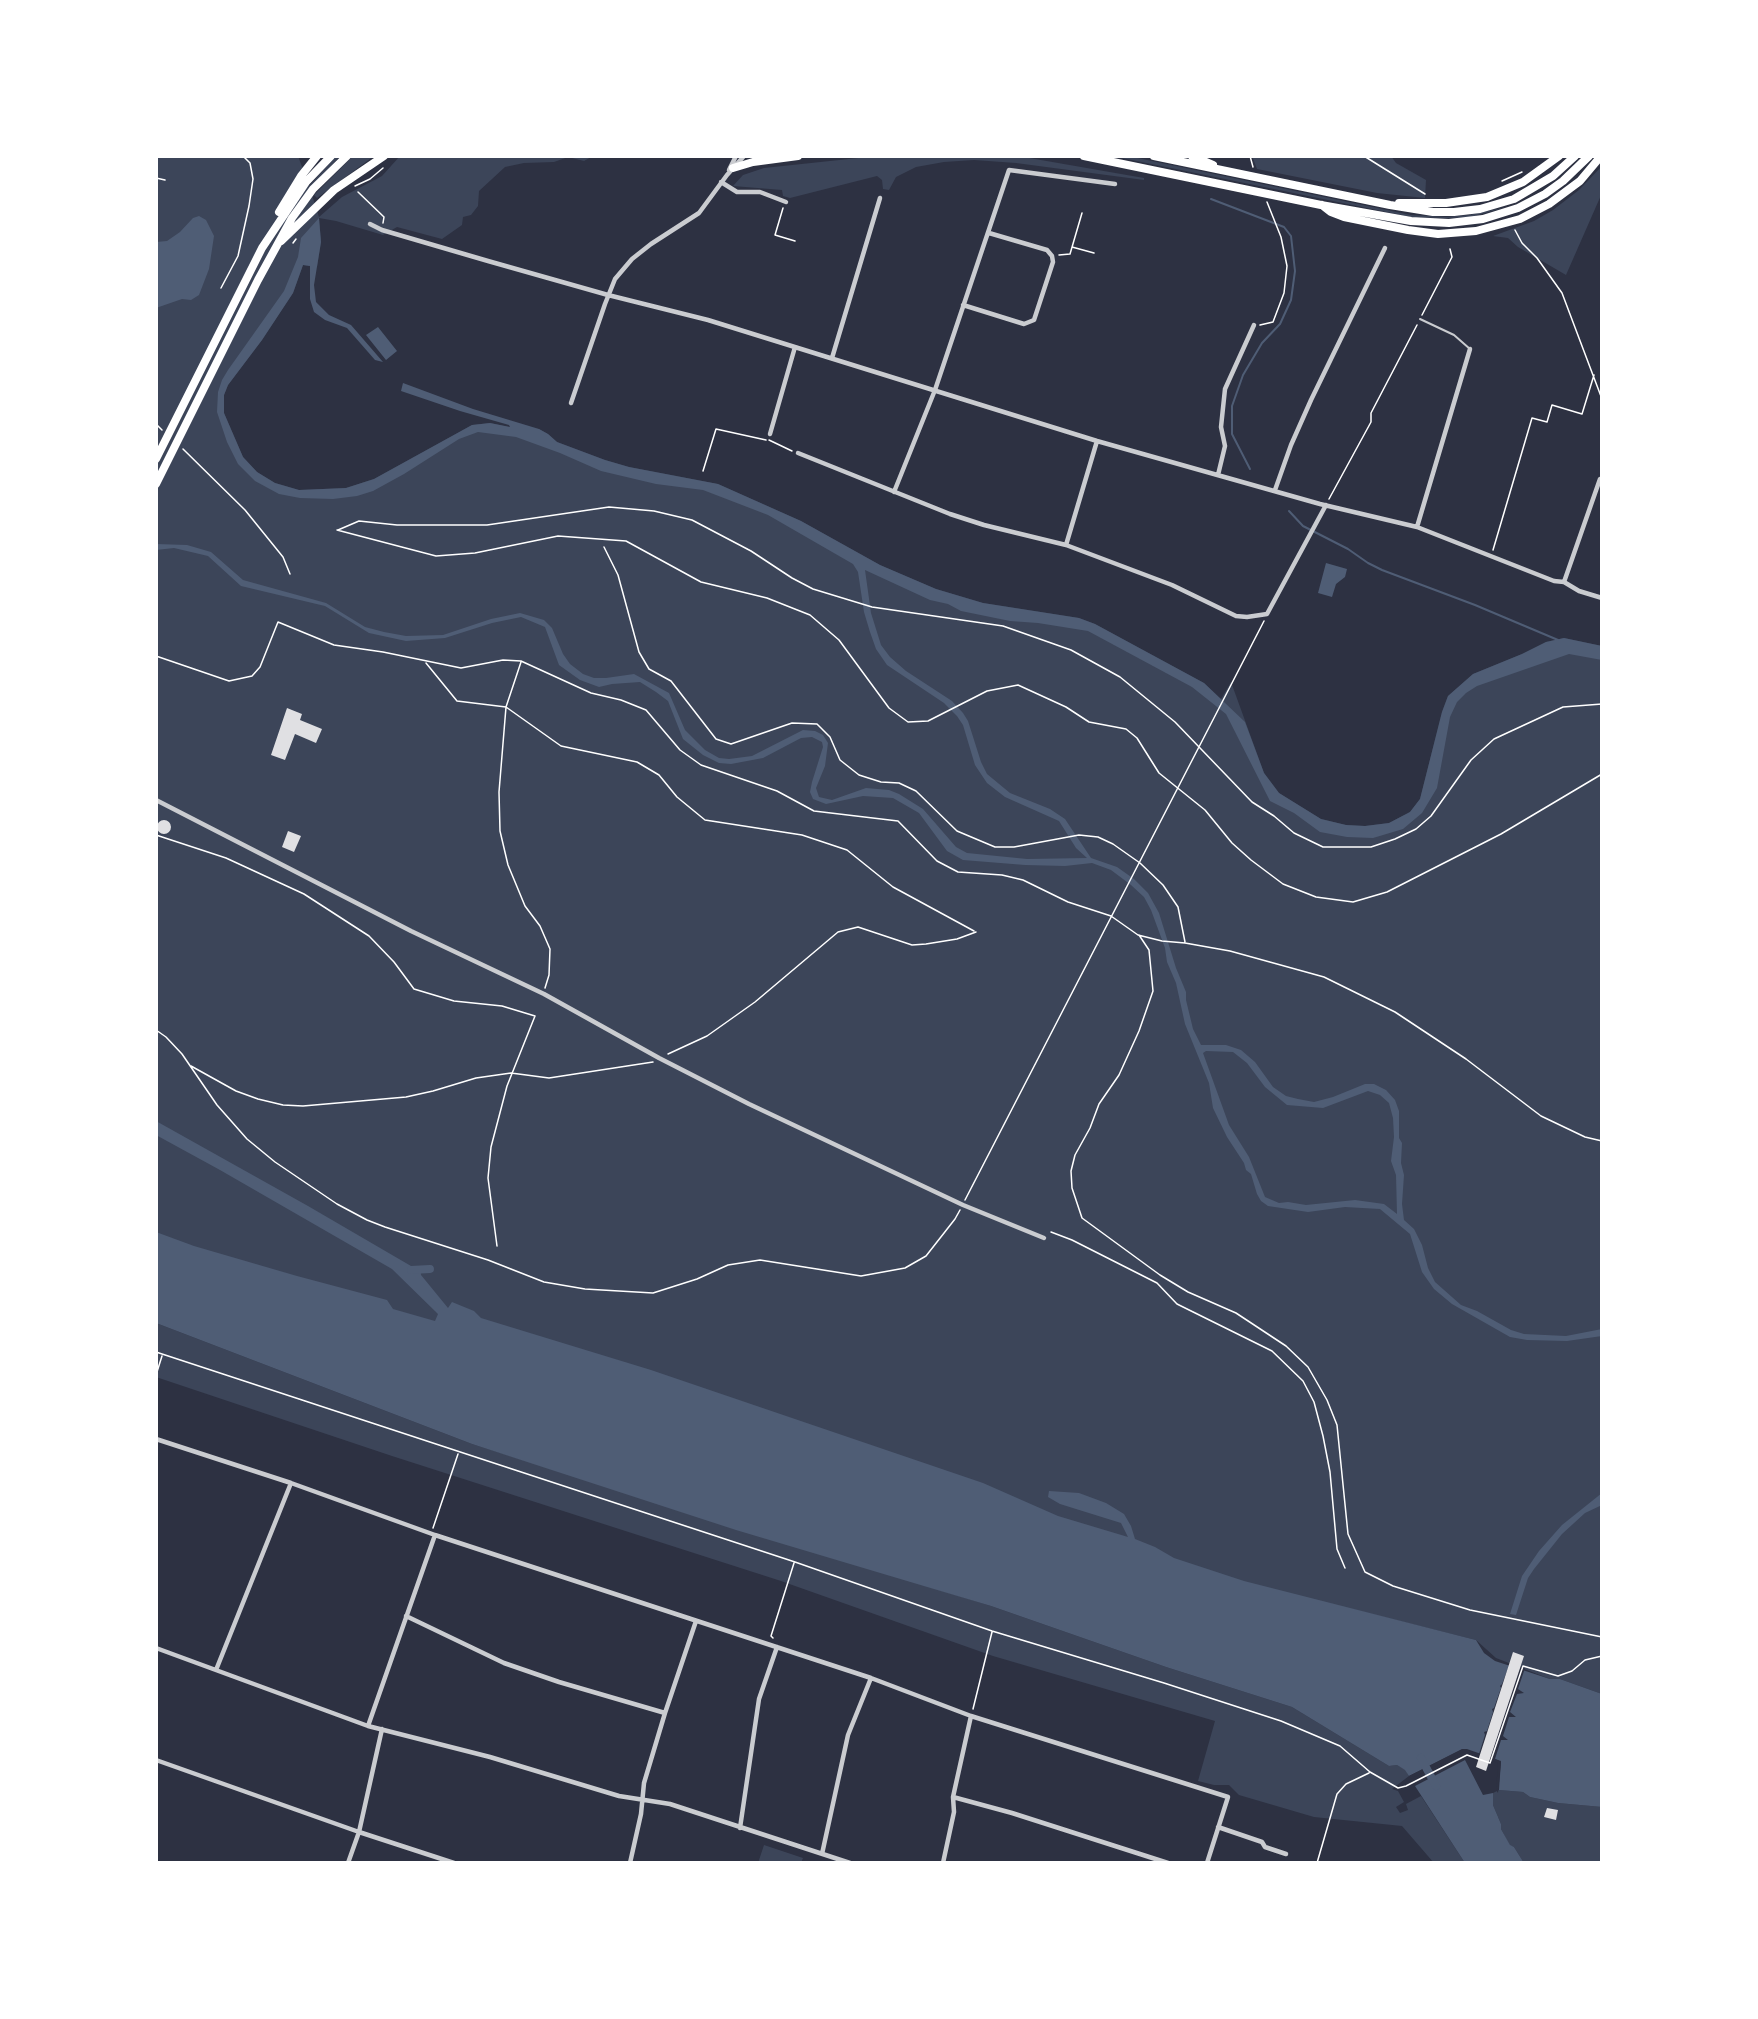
<!DOCTYPE html>
<html>
<head>
<meta charset="utf-8">
<style>
	body { margin:0 }
	#map { position:relative; width:1758px; height:2019px; overflow:hidden; background:#2d3142; font-family:Rubik,sans-serif }
	canvas { display:block }
	.frame { position:absolute; inset:0; border:158px solid #fff; pointer-events:none }
</style>
</head>
<body>
<div id="map">
<canvas width="1758" height="2019"></canvas>
<div class="frame"></div>
</div>
<script>
const ctx = document.querySelector('canvas').getContext('2d');
ctx.lineJoin = 'round';
function fillPath(path, color) { ctx.fillStyle = color; ctx.fill(path, 'evenodd'); }
const toPath = rows => new Path2D(rows.map(r => 'M' + r).join(''));
function strokePath(path, color, width, dash) { ctx.strokeStyle = color; ctx.lineWidth = width; ctx.lineCap = dash ? 'butt' : 'round'; ctx.setLineDash(dash || []); ctx.stroke(path); }
const green = toPath([
	[156,156,298,156,309,186,336,156,340,156,310,189,319,217,342,197,382,176,400,156,593,156,584,161,568,157,554,162,524,163,505,167,479,191,478,206,471,215,463,217,462,225,442,239,397,227,383,235,336,221,319,218,321,242,317,267,303,265,293,293,262,340,228,385,224,395,224,413,243,457,257,472,275,483,299,490,346,488,374,479,472,425,490,423,509,427,539,429,548,434,557,442,605,460,629,467,718,484,801,521,880,565,936,589,983,603,1079,618,1095,624,1204,683,1221,699,1231,682,1264,773,1279,793,1321,819,1346,825,1365,826,1389,823,1410,812,1420,799,1442,712,1448,696,1473,674,1522,654,1546,642,1564,638,1602,646,1602,1694,1560,1679,1550,1679,1496,1658,1476,1640,1170,1564,156,1236],
	[353,156,374,156,317,198,314,195],
	[877,156,1018,156,1144,178,1144,180,1016,163,974,160,944,162,916,167,896,177,889,190,883,189,882,180,877,176,790,198,783,196,782,190,733,186,743,175,764,168],
	[1112,156,1128,156,1411,215,1447,217,1469,215,1507,207,1470,217,1447,218,1411,217],
	[1252,156,1391,156,1396,163,1426,180,1425,198,1377,193,1257,169],
	[1602,166,1602,193,1566,275,1518,247,1508,238,1493,236,1534,221,1553,210,1579,190],
	[156,1323,472,1444,991,1606,1166,1667,1292,1707,1389,1766,1397,1765,1406,1770,1409,1776,1392,1789,1398,1791,1404,1802,1396,1807,1400,1813,1408,1810,1406,1804,1421,1796,1465,1863,1434,1863,1402,1826,1314,1817,1239,1795,1229,1785,1214,1785,1198,1781,1215,1721,993,1656,781,1581,392,1456,156,1377],
	[1499,1790,1523,1792,1530,1797,1558,1803,1602,1807,1602,1863,1524,1863,1514,1847,1510,1846,1501,1829,1501,1824,1493,1805,1493,1793],
	[764,1845,803,1858,801,1863,758,1863]
]);
const water = toPath([
	[199,216,206,220,214,236,209,269,199,295,191,300,182,299,156,308,156,242,167,241,180,232,193,218],
	[319,218,321,242,314,285,316,302,329,315,351,325,383,362,375,360,347,328,325,320,314,312,310,299,310,266,303,265,293,293,262,340,228,385,224,395,224,413,243,457,257,472,275,483,299,490,346,488,374,479,472,425,490,423,510,427,509,425,460,411,401,391,403,383,473,409,539,429,548,434,557,442,605,460,629,467,718,484,801,521,880,565,936,589,983,603,1079,618,1095,624,1204,683,1245,722,1264,773,1279,793,1321,819,1346,825,1365,826,1389,823,1410,812,1420,799,1442,712,1448,696,1473,674,1522,654,1546,642,1564,638,1602,646,1602,660,1569,654,1477,686,1466,693,1457,702,1450,717,1437,788,1422,813,1403,829,1373,838,1347,837,1320,832,1294,813,1270,801,1226,714,1192,687,1088,631,1038,623,1010,621,961,611,948,604,930,600,865,570,871,613,881,645,890,657,906,671,952,701,963,713,968,721,981,762,987,774,1010,793,1050,809,1065,819,1091,858,1117,867,1134,879,1148,893,1159,913,1176,968,1186,992,1186,1000,1193,1029,1201,1045,1226,1045,1241,1050,1255,1062,1273,1087,1286,1096,1298,1099,1314,1102,1333,1097,1365,1084,1374,1084,1386,1090,1395,1100,1399,1111,1399,1138,1402,1143,1401,1163,1404,1175,1402,1204,1404,1220,1414,1229,1422,1245,1428,1268,1435,1282,1461,1305,1477,1311,1511,1330,1524,1334,1566,1336,1602,1329,1602,1336,1567,1341,1527,1340,1510,1337,1452,1304,1434,1289,1422,1272,1410,1234,1380,1209,1345,1207,1308,1212,1268,1206,1261,1201,1257,1194,1251,1174,1246,1170,1244,1163,1227,1137,1213,1108,1209,1083,1185,1024,1176,983,1167,962,1165,948,1151,910,1144,897,1131,885,1111,870,1092,863,1065,866,1025,865,963,860,947,851,919,813,893,798,863,796,826,804,813,799,810,792,812,782,823,747,822,742,812,737,801,738,763,758,731,764,719,763,703,755,683,739,668,701,656,692,640,682,612,684,599,687,580,680,559,665,545,627,521,617,492,623,445,638,406,641,369,633,325,606,241,586,208,556,174,548,156,550,156,544,187,545,211,552,243,580,326,603,365,627,384,632,406,636,443,635,491,619,520,613,544,620,552,628,563,654,570,664,583,674,594,678,606,678,634,674,669,693,685,730,705,750,719,758,729,759,752,756,803,730,815,731,823,735,828,743,825,766,816,788,819,797,832,800,866,788,889,790,899,794,923,809,956,847,967,853,1027,859,1087,858,1076,848,1059,821,1005,797,987,783,975,765,963,725,957,716,944,703,887,665,876,649,870,632,864,612,858,572,853,564,768,515,703,490,656,484,601,471,560,453,516,437,478,432,459,439,404,474,373,491,357,496,333,499,300,498,279,494,255,481,238,464,227,442,217,412,218,392,222,380,228,370,284,291,298,257,301,238],
	[1206,1051,1233,1052,1247,1063,1265,1087,1287,1105,1323,1108,1368,1091,1380,1095,1389,1103,1393,1118,1394,1137,1391,1161,1396,1175,1397,1214,1384,1204,1355,1200,1306,1205,1288,1202,1279,1203,1265,1197,1249,1157,1229,1125,1203,1053],
	[378,327,397,351,386,360,366,335],
	[1326,563,1347,569,1345,577,1336,584,1332,597,1318,593],
	[156,1121,308,1206,411,1266,420,1267,421,1275,448,1308,452,1302,474,1311,481,1318,651,1370,983,1483,1058,1516,1128,1537,1121,1523,1060,1504,1048,1497,1049,1491,1079,1493,1106,1503,1124,1514,1131,1526,1135,1539,1155,1547,1174,1558,1244,1581,1476,1640,1484,1653,1495,1661,1550,1679,1560,1679,1602,1694,1602,1807,1558,1803,1530,1797,1523,1792,1499,1790,1501,1761,1467,1749,1462,1749,1409,1776,1405,1770,1397,1765,1389,1766,1292,1707,1166,1667,991,1606,736,1530,472,1444,156,1323,156,1232,194,1246,297,1276,387,1300,393,1309,435,1321,438,1314,392,1269,220,1170,156,1135],
	[1602,1493,1602,1505,1585,1513,1562,1534,1534,1569,1528,1578,1516,1615,1510,1614,1522,1576,1539,1551,1562,1525],
	[1465,1760,1483,1795,1493,1793,1493,1805,1501,1824,1501,1829,1510,1845,1514,1847,1524,1863,1465,1863,1415,1786]
]);
const pier = toPath([
	[1510,1663,1525,1668,1518,1689,1524,1693,1517,1694,1510,1712,1516,1717,1509,1717,1503,1736,1508,1740,1501,1740,1495,1759,1501,1762,1498,1793,1496,1790,1498,1763,1467,1752,1463,1752,1411,1779,1409,1776,1463,1749,1479,1754,1485,1735,1484,1732,1487,1731,1493,1712,1492,1709,1494,1708,1501,1688,1500,1686,1502,1684]
]);
const stream = toPath([
	[1211,199,1284,227,1291,236,1295,271,1291,300,1280,324,1262,343,1243,375,1232,406,1232,434,1250,469],
	[1289,511,1303,526,1348,549,1368,563,1382,570,1475,605,1558,640]
]);
const canal = toPath([
	[411,1270,430,1269],
	[1421,1758,1436,1786]
]);
const building = toPath([
	[287,708,302,714,300,720,322,729,316,743,295,734,285,760,271,755],
	'157 827a7 7 0 1 1 14 0a7 7 0 1 1-14 0Z',
	[288,831,301,836,294,852,282,847],
	[1513,1652,1524,1656,1486,1771,1476,1767],
	[1547,1808,1558,1810,1556,1820,1544,1817]
]);
const path = toPath([
	[1250,156,1253,167],
	[1364,156,1425,194],
	[156,178,165,180],
	[1502,181,1522,172],
	[355,186,370,179,383,168],
	[358,192,384,217,383,223],
	[783,208,775,235,795,241],
	[1515,230,1522,243,1537,258,1562,293,1602,399],
	[293,243,296,239],
	[1072,247,1094,253],
	[1059,255,1070,254,1082,213],
	[221,288,238,256,249,206,253,179,250,163,243,156],
	[1422,315,1452,257,1450,249],
	[1260,325,1273,322,1284,293,1287,266,1281,237,1267,202],
	[156,424,162,430],
	[769,440,792,451],
	[183,449,245,510,283,557,290,574],
	[703,471,716,429,766,440],
	[1329,499,1371,422,1371,413,1417,325],
	[337,530,436,556,475,553,558,536,626,541,701,582,767,598,810,615,839,640,889,708,908,722,928,721,987,691,1018,685,1066,707,1089,722,1126,729,1137,738,1159,773,1205,810,1232,843,1251,860,1283,884,1316,897,1353,902,1387,892,1501,834,1602,774],
	[338,530,359,521,397,525,487,525,609,507,654,511,692,520,751,551,792,578,813,589,872,607,1003,626,1071,650,1120,677,1175,722,1252,802,1274,816,1294,833,1323,847,1371,847,1395,839,1416,829,1431,816,1471,760,1494,739,1563,707,1602,704],
	[604,547,618,575,639,652,649,669,671,681,716,739,731,744,792,723,817,724,830,737,840,760,859,775,881,782,899,783,916,791,957,831,995,847,1014,847,1079,835,1098,837,1113,844,1140,863,1163,885,1178,907,1185,942],
	[1493,550,1532,418,1547,422,1552,405,1582,414,1594,375],
	[156,656,229,681,252,676,260,667,278,622,334,645,383,652,461,668,503,660,521,661,591,693,621,700,646,710,680,750,701,765,777,791,814,811,898,821,937,861,958,872,1002,875,1023,880,1068,902,1111,916,1138,935,1162,941,1185,943,1230,951,1324,977,1395,1012,1466,1059,1541,1116,1585,1137,1602,1141],
	[521,662,506,707,499,792,500,831,508,865,525,906,540,926,550,949,549,975,545,988],
	[426,663,457,701,506,707,561,746,637,762,659,775,677,797,705,820,802,835,847,850,893,887,974,931],
	[156,835,226,858,304,894,369,936,394,962,414,989,454,1001,502,1006,535,1016,507,1086,491,1147,488,1178,497,1246],
	[1139,935,1149,950,1153,991,1139,1031,1119,1075,1099,1104,1090,1128,1075,1155,1071,1171,1072,1188,1082,1218,1160,1275,1188,1292,1236,1313,1286,1346,1308,1367,1327,1400,1337,1425,1348,1534,1365,1572,1393,1586,1470,1610,1602,1637],
	[156,1030,166,1037,182,1054,217,1105,247,1139,275,1162,337,1204,367,1220,385,1227,488,1260,544,1282,585,1289,653,1293,697,1279,728,1265,760,1260,861,1276,905,1268,926,1256,955,1219,960,1210],
	[668,1054,707,1036,755,1002,838,932,858,927,912,945,926,944,957,939,976,932],
	[191,1066,236,1091,258,1099,283,1105,303,1106,406,1097,433,1091,476,1078,511,1073,549,1078,653,1062],
	[965,1200,1264,621],
	[1051,1232,1072,1240,1157,1283,1177,1304,1272,1351,1303,1381,1314,1402,1323,1436,1330,1472,1337,1549,1345,1568],
	[156,1352,795,1562,992,1631,1164,1683,1281,1721,1340,1746,1370,1772,1398,1788,1406,1786,1467,1755,1490,1763,1523,1666,1558,1676,1572,1671,1585,1660,1602,1656],
	[156,1375,162,1356],
	[433,1528,458,1454],
	[773,1638,771,1636,794,1563],
	[973,1709,992,1632],
	[1317,1863,1337,1794,1346,1784,1369,1773]
]);
const service = toPath([
	[1420,319,1454,335,1470,349]
]);
const minor = toPath([
	[729,170,736,156],
	[721,182,737,192,760,192,786,202],
	[370,224,382,230,488,261,608,295,708,320,1097,441,1320,504,1417,527,1554,581,1564,582,1579,591,1602,598],
	[963,305,1024,324,1034,320,1053,262,1052,256,1047,250,989,233],
	[832,358,880,198],
	[571,403,605,304,615,279,632,259,651,244,699,213,727,175,744,156],
	[770,434,795,347],
	[798,453,950,514,984,525,1066,545,1172,585,1236,616,1247,617,1267,614,1326,505],
	[1218,475,1225,446,1221,427,1225,389,1254,325],
	[1275,490,1291,445,1311,400,1385,248],
	[894,492,935,390,1009,170,1115,184],
	[1417,527,1470,349],
	[1066,545,1097,441],
	[1564,582,1600,479],
	[156,800,411,931,544,994,659,1058,749,1104,963,1205,1044,1238],
	[156,1439,291,1483,435,1535,871,1678,971,1716,1228,1797,1207,1863],
	[406,1616,504,1663,559,1682,665,1713],
	[156,1648,368,1726,490,1757,619,1796,670,1804,850,1863],
	[216,1670,291,1483],
	[368,1726,435,1535],
	[156,1760,359,1832,454,1863],
	[953,1797,1012,1813,1168,1863],
	[1218,1827,1262,1842,1265,1847,1286,1854],
	[740,1828,759,1699,777,1647],
	[822,1854,848,1735,871,1678],
	[348,1863,359,1832,382,1729],
	[630,1863,641,1814,644,1783,665,1713,696,1621],
	[943,1863,954,1812,953,1797,971,1716]
]);
const trunk = toPath([
	[1084,156,1321,205,1411,221,1449,223,1483,219,1518,208,1545,194,1563,181,1589,156],
	[1154,156,1390,205,1433,212,1454,212,1480,209,1514,199,1553,176,1575,156],
	[1192,156,1213,165],
	[733,168,753,162,798,156],
	[1399,203,1446,203,1487,197,1523,182,1559,156],
	[1322,205,1331,212,1344,217,1408,230,1438,234,1476,231,1520,219,1549,204,1580,181,1601,156],
	[279,212,301,176,317,156],
	[281,241,334,190,384,156],
	[156,459,262,248,306,182,331,156],
	[156,484,258,280,292,218,313,189,347,156]
]);
fillPath(green, '#3c4559');
fillPath(water, '#4f5d75');
fillPath(pier, '#2d3142');
strokePath(stream, '#4f5d75', 2);
strokePath(canal, '#4f5d75', 8);
fillPath(building, '#e0e0e3');
strokePath(path, '#fff', 1.5);
strokePath(service, '#caccd0', 2);
strokePath(minor, '#caccd0', 4.5);
strokePath(trunk, '#fff', 8);
</script>
</body>
</html>
